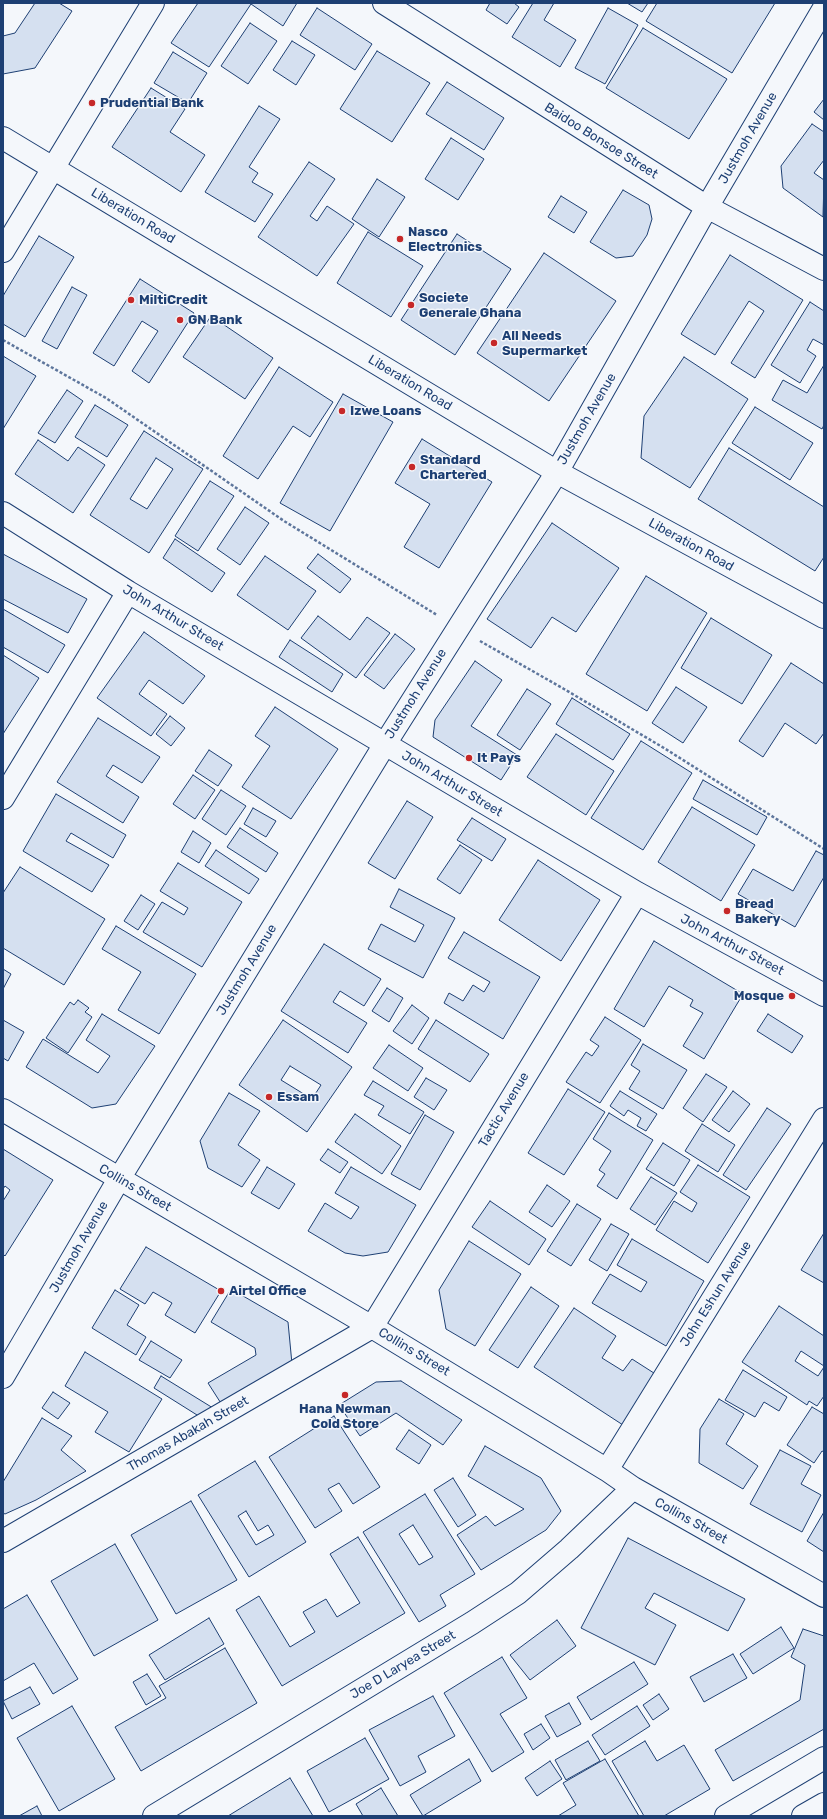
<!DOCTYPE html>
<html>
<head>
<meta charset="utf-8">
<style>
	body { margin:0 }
	#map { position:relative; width:827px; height:1819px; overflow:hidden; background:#f4f7fb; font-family:Rubik,sans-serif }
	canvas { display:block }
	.frame { position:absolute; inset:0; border:4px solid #1d3f73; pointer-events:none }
</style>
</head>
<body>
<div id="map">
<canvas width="827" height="1819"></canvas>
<div class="frame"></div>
</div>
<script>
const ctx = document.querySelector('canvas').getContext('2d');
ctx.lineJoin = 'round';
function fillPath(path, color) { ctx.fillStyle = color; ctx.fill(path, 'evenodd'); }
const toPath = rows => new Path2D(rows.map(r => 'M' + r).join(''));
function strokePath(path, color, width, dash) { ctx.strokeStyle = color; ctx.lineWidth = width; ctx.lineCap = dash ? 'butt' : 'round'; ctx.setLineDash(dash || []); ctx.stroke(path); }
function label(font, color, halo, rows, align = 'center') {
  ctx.font = font + ' Rubik,sans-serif'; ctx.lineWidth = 3; ctx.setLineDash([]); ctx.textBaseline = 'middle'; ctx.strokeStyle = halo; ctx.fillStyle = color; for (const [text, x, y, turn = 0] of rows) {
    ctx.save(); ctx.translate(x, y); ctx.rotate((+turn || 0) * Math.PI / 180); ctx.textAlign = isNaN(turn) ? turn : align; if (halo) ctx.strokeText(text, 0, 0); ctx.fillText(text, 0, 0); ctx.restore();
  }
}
const building = toPath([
	[35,3,59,3,72,11,35,68,3,74,3,36,15,33,35,3],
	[198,3,297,3,283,26,251,4,209,67,171,43,198,3],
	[490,3,514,3,519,7,507,24,486,10,490,3],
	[533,3,554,3,544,20,576,40,560,67,512,37,533,3],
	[627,3,648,3,642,12,627,3],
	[657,3,775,3,732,73,646,21,657,3],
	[317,8,372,44,355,70,300,35,317,8],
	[608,8,638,25,605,84,575,68,608,8],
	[250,23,277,41,248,84,221,66,250,23],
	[643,28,727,79,689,139,606,88,643,28],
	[292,41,315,55,296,85,273,70,292,41],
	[377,51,430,83,392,142,340,109,377,51],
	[173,52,207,73,188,103,154,83,173,52],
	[447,82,504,118,484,150,426,114,447,82],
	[151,88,185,109,170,132,205,155,181,192,112,147,151,88],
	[824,99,824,120,814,112,824,99],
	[259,106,280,119,249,167,258,173,252,182,273,194,255,222,205,192,259,106],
	[812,124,824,132,824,160,814,173,824,180,823,217,783,188,781,166,812,124],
	[451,138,484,159,458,200,425,179,451,138],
	[309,162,335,179,310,216,317,221,327,206,354,224,317,276,258,237,309,162],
	[377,179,405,197,379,237,352,219,377,179],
	[623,190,649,205,652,219,647,235,633,256,616,258,590,242,623,190],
	[561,196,587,212,574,233,548,217,561,196],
	[368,232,423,266,391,317,337,283,368,232],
	[457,234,511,269,455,355,401,320,457,234],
	[39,236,74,257,25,337,3,324,3,296,39,236],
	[544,253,616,301,549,401,477,353,544,253],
	[730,255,803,300,755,378,731,363,764,311,749,301,715,355,681,334,730,255],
	[140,279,194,313,149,383,132,371,158,331,142,321,114,366,93,353,140,279],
	[72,287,87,295,57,349,42,341,72,287],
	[810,302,824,311,824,345,813,339,807,350,816,356,800,383,771,365,810,302],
	[211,316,273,358,245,399,183,357,211,316],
	[3,356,36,376,3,429,3,356],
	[684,357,748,399,690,488,641,458,644,416,684,357],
	[824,365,824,425,822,429,772,400,783,380,807,393,824,365],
	[279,367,333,402,310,437,293,426,258,479,223,456,279,367],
	[67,390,83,401,55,443,38,433,67,390],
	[343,394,393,422,330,531,280,503,343,394],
	[95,405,128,425,107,457,75,437,95,405],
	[755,407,813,443,790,480,732,443,755,407],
	[144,431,203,469,149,553,90,515,144,431],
	[156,458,173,469,147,509,130,499,156,458],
	[422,439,492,482,439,568,404,547,430,504,395,483,422,439],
	[38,440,68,461,78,447,105,465,73,513,15,474,38,440],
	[729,448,824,507,824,557,815,571,698,499,729,448],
	[210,481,234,496,198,551,175,536,210,481],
	[245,507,269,523,240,565,217,549,245,507],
	[552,523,619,568,576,632,552,617,531,648,487,619,552,523],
	[175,539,225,573,212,592,163,558,175,539],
	[3,554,87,599,68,633,3,599,3,554],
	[318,554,351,579,340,593,307,568,318,554],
	[265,556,316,591,288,630,237,595,265,556],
	[646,576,707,613,647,711,586,674,646,576],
	[3,609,65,645,48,673,3,647,3,609],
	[318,616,350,640,367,617,390,633,356,678,301,638,318,616],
	[711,618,772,655,742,704,681,668,711,618],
	[144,632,205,676,183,704,149,680,139,694,167,714,151,736,97,698,144,632],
	[395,634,415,649,384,689,364,675,395,634],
	[290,640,343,674,332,692,279,657,290,640],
	[3,655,39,678,3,734,3,655],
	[475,661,502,680,471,726,517,755,501,780,433,737,435,720,475,661],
	[791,663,824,684,824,733,816,744,785,723,763,757,739,741,791,663],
	[676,687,707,707,683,743,652,723,676,687],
	[527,689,551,704,520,750,497,735,527,689],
	[572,698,630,734,613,760,556,724,572,698],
	[275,707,338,749,291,819,242,787,270,746,255,736,275,707],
	[170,716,185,728,171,746,156,734,170,716],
	[98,718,160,757,142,783,113,765,106,776,139,797,123,823,57,782,98,718],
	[556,734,614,771,586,815,527,777,556,734],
	[641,741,692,773,643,850,591,818,641,741],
	[209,750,232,765,218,786,195,771,209,750],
	[193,775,215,790,195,819,173,804,193,775],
	[703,780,767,817,757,835,693,799,703,780],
	[221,790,246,806,226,835,202,819,221,790],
	[56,794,126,835,113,858,71,833,66,841,109,865,92,892,23,851,56,794],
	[407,801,433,817,395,879,368,863,407,801],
	[692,807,755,845,721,901,658,862,692,807],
	[253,808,276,821,266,837,244,824,253,808],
	[472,818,506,839,492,861,457,840,472,818],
	[240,828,278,853,266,872,227,847,240,828],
	[193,831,211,843,199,863,181,852,193,831],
	[460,845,482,860,460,894,437,879,460,845],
	[216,850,259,879,249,894,205,866,216,850],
	[816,851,824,855,824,877,795,927,738,894,753,869,793,891,816,851],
	[538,860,600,900,561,961,499,920,538,860],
	[178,863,242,902,202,967,143,932,162,902,184,915,188,908,160,891,178,863],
	[20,867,105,919,64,985,3,948,3,893,20,867],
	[399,889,455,918,423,978,368,949,381,924,415,942,424,925,390,907,399,889],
	[141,895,155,904,138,930,124,921,141,895],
	[116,926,196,974,159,1034,118,1010,141,972,102,949,116,926],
	[464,932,540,977,503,1039,444,1003,449,993,463,1001,473,985,484,992,490,982,448,958,464,932],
	[654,941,743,994,704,1059,683,1046,703,1013,690,1006,693,1000,669,986,644,1027,614,1009,654,941],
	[324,944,381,979,364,1006,340,991,333,1002,367,1023,348,1053,281,1011,324,944],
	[3,969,11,974,3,989,3,969],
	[387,988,403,998,389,1022,372,1011,387,988],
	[78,1000,89,1008,85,1012,92,1017,68,1053,46,1038,70,1002,74,1005,78,1000],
	[412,1005,429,1018,412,1044,393,1031,412,1005],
	[102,1014,155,1046,116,1104,92,1108,26,1067,43,1039,98,1073,110,1056,86,1040,102,1014],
	[768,1014,803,1036,792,1053,757,1031,768,1014],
	[605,1017,641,1040,600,1103,566,1082,586,1052,592,1056,599,1046,590,1040,605,1017],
	[3,1020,24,1032,8,1061,3,1058,3,1020],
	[283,1020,352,1067,307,1132,239,1085,283,1020],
	[290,1066,321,1085,312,1099,281,1080,290,1066],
	[436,1020,489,1054,470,1082,418,1049,436,1020],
	[643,1044,687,1070,663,1109,629,1089,640,1071,631,1065,643,1044],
	[389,1045,423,1068,408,1091,373,1068,389,1045],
	[706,1074,727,1087,703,1122,683,1108,706,1074],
	[426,1078,447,1090,434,1110,414,1097,426,1078],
	[373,1081,424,1112,410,1134,378,1115,384,1106,364,1095,373,1081],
	[568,1089,605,1112,564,1175,528,1153,568,1089],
	[620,1091,657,1114,646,1131,637,1126,641,1118,628,1110,624,1116,610,1106,620,1091],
	[733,1091,750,1104,729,1132,712,1120,733,1091],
	[229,1093,260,1111,238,1145,260,1160,242,1187,208,1168,200,1141,229,1093],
	[767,1108,791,1124,746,1190,723,1175,767,1108],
	[609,1113,653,1140,617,1199,597,1186,605,1174,599,1170,611,1151,593,1139,609,1113],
	[355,1114,401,1146,382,1174,335,1142,355,1114],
	[425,1115,454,1132,420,1190,391,1174,425,1115],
	[702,1124,735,1145,718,1172,685,1151,702,1124],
	[663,1143,690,1160,674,1186,646,1169,663,1143],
	[3,1149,53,1180,5,1256,3,1254,3,1201,10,1190,5,1186,3,1189,3,1149],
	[328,1149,348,1162,340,1173,320,1160,328,1149],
	[698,1165,750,1197,708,1263,656,1230,674,1201,692,1212,697,1203,680,1192,698,1165],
	[267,1167,295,1184,279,1209,251,1193,267,1167],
	[351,1167,416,1205,388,1252,363,1256,345,1253,308,1231,325,1203,351,1219,359,1207,335,1193,351,1167],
	[651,1177,677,1193,655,1225,630,1209,651,1177],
	[547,1185,570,1201,552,1227,529,1212,547,1185],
	[490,1201,546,1239,529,1265,472,1227,490,1201],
	[577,1204,601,1219,571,1266,547,1251,577,1204],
	[611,1224,629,1234,607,1271,589,1260,611,1224],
	[824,1233,824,1283,801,1270,824,1233],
	[632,1239,704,1281,666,1346,592,1303,610,1274,641,1292,647,1282,617,1265,632,1239],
	[469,1241,521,1274,475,1346,446,1329,439,1290,469,1241],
	[146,1247,221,1291,195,1333,165,1315,172,1303,153,1292,145,1304,120,1289,146,1247],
	[531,1287,559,1306,518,1368,489,1350,531,1287],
	[231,1289,288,1322,292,1364,224,1408,208,1383,256,1355,255,1348,211,1322,231,1289],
	[115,1290,139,1305,127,1325,146,1337,136,1355,92,1328,115,1290],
	[779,1306,824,1336,824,1366,801,1351,795,1361,818,1376,824,1367,824,1396,817,1406,809,1401,807,1405,742,1362,779,1306],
	[574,1308,616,1336,602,1358,623,1371,632,1359,657,1375,623,1425,534,1367,574,1308],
	[151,1341,182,1360,170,1378,139,1360,151,1341],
	[85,1352,162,1399,129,1452,95,1432,108,1412,65,1386,85,1352],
	[743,1370,787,1397,779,1411,764,1402,755,1417,725,1400,743,1370],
	[161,1376,213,1408,205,1420,154,1388,161,1376],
	[401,1381,462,1420,443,1445,396,1413,360,1436,339,1405,376,1382,401,1381],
	[53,1392,70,1403,58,1419,42,1408,53,1392],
	[719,1399,744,1414,726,1444,758,1466,743,1489,699,1463,700,1429,719,1399],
	[812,1407,824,1414,824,1452,822,1451,814,1463,787,1445,812,1407],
	[334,1416,380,1487,353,1504,339,1483,328,1489,342,1511,315,1528,269,1457,334,1416],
	[42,1418,72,1436,61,1450,86,1471,36,1500,5,1514,3,1513,3,1482,42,1418],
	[409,1430,431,1445,419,1464,396,1449,409,1430],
	[485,1446,541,1478,561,1511,546,1530,481,1570,457,1535,486,1516,495,1526,524,1509,468,1476,485,1446],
	[780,1450,811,1466,801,1484,821,1495,802,1532,750,1504,780,1450],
	[255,1461,306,1542,249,1577,198,1495,255,1461],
	[246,1511,258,1531,268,1525,274,1535,256,1545,238,1516,246,1511],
	[453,1478,476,1515,458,1527,434,1490,453,1478],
	[425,1494,475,1574,440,1595,446,1606,419,1622,363,1532,425,1494],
	[413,1525,433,1557,419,1565,399,1534,413,1525],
	[191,1501,237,1580,176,1614,131,1535,191,1501],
	[824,1512,824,1552,807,1541,824,1512],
	[358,1537,405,1613,282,1686,236,1610,259,1596,290,1647,315,1632,303,1612,326,1599,337,1617,360,1603,330,1554,358,1537],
	[628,1538,745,1599,728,1631,654,1593,645,1608,676,1625,655,1665,581,1628,628,1538],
	[115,1544,158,1620,94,1656,51,1581,115,1544],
	[27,1595,78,1679,53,1694,34,1663,3,1681,3,1609,27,1595],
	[209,1618,224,1644,165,1680,149,1655,209,1618],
	[557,1620,576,1646,530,1680,510,1655,557,1620],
	[781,1627,794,1648,753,1674,740,1654,781,1627],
	[803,1629,824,1636,824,1729,733,1781,715,1750,800,1700,805,1665,791,1657,803,1629],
	[225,1648,257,1703,141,1771,115,1727,166,1698,159,1686,225,1648],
	[733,1654,747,1678,704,1702,690,1677,733,1654],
	[502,1657,527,1698,500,1714,524,1752,492,1772,444,1693,502,1657],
	[634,1662,648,1684,591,1720,577,1697,634,1662],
	[147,1674,161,1696,146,1705,133,1682,147,1674],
	[30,1687,40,1704,12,1719,3,1701,30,1687],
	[659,1694,669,1709,653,1720,643,1705,659,1694],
	[433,1696,455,1736,418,1756,426,1772,400,1786,369,1730,433,1696],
	[569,1703,581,1724,557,1737,545,1716,569,1703],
	[72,1706,115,1779,59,1811,17,1738,72,1706],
	[637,1706,650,1726,605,1755,592,1735,637,1706],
	[541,1724,550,1738,533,1750,524,1734,541,1724],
	[365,1738,389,1779,329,1812,307,1771,365,1738],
	[588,1741,600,1761,566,1780,555,1760,588,1741],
	[645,1741,657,1761,684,1745,710,1789,664,1816,644,1816,612,1761,645,1741],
	[469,1759,481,1781,423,1816,410,1795,469,1759],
	[605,1759,639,1816,558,1816,576,1805,563,1783,605,1759],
	[550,1761,562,1779,537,1796,525,1778,550,1761],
	[290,1778,313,1816,228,1816,290,1778],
	[381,1788,398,1816,363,1816,356,1804,381,1788],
	[37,1806,42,1816,19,1816,37,1806]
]);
const path = toPath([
	[3,340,106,398,284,521,437,615],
	[480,641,564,689,664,748,824,849]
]);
const street = toPath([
	[384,3,707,207,824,269],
	[3,138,557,472,824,617],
	[3,251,153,3],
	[3,513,128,592,637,893,824,995],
	[3,798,128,592],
	[3,1110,372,1327,607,1470,633,1488,824,1596],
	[3,1377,119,1179,385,744,557,472,707,207,824,8],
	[607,1470,824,1119],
	[3,1541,372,1327,637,893],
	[154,1816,472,1623,518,1593,569,1549,633,1488],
	[726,1816,824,1758],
	[803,1816,824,1804]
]);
const markers = [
	[92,103,4,"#c62828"],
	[400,239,4,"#c62828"],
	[131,300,4,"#c62828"],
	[411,305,4,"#c62828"],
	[180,320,4,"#c62828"],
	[494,343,4,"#c62828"],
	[342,411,4,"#c62828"],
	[412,467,4,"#c62828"],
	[469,758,4,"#c62828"],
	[727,911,4,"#c62828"],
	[792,996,4,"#c62828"],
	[269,1097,4,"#c62828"],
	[221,1291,4,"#c62828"],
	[345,1395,4,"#c62828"]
];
const poiNames = [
	["Prudential Bank",100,103],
	["Nasco",408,232],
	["Electronics",408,247],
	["Societe",419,298],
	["Generale Ghana",419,313],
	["MiltiCredit",139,300],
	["GN Bank",188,320],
	["All Needs",502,336],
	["Supermarket",502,351],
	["Izwe Loans",350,411],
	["Standard",420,460],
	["Chartered",420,475],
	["It Pays",477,758],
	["Bread",735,904],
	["Bakery",735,919],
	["Mosque",784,996,"right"],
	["Essam",277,1097],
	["Airtel Office",229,1291],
	["Hana Newman",345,1409,"center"],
	["Cold Store",345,1424,"center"]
];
const streetNames = [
	["Justmoh Avenue",748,138,-60],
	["Baidoo Bonsoe Street",601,141,32],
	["Liberation Road",133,216,31],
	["Liberation Road",410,383,31],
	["Justmoh Avenue",587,419,-60],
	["Liberation Road",691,545,29],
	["John Arthur Street",173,618,31],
	["Justmoh Avenue",416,694,-58],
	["John Arthur Street",452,784,31],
	["John Arthur Street",732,945,28],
	["Justmoh Avenue",247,970,-59],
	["Tactic Avenue",504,1110,-59],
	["Collins Street",135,1188,30],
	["Justmoh Avenue",79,1247,-60],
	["John Eshun Avenue",716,1294,-58],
	["Collins Street",414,1352,31],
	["Thomas Abakah Street",188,1434,-30],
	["Collins Street",691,1521,29],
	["Joe D Laryea Street",403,1665,-31]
];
fillPath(building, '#d5e0f0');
strokePath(building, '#1d3f73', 1);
strokePath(street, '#1d3f73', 24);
strokePath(path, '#5e769c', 2.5, [3, 2]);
strokePath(street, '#f4f7fb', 22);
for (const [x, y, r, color] of markers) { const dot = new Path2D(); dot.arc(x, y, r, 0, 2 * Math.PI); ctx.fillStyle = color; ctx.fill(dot); strokePath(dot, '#f4f7fb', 1.5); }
label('bold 13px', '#1d3f73', '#f4f7fb', poiNames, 'left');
label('13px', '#1d3f73', '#f4f7fb', streetNames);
</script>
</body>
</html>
